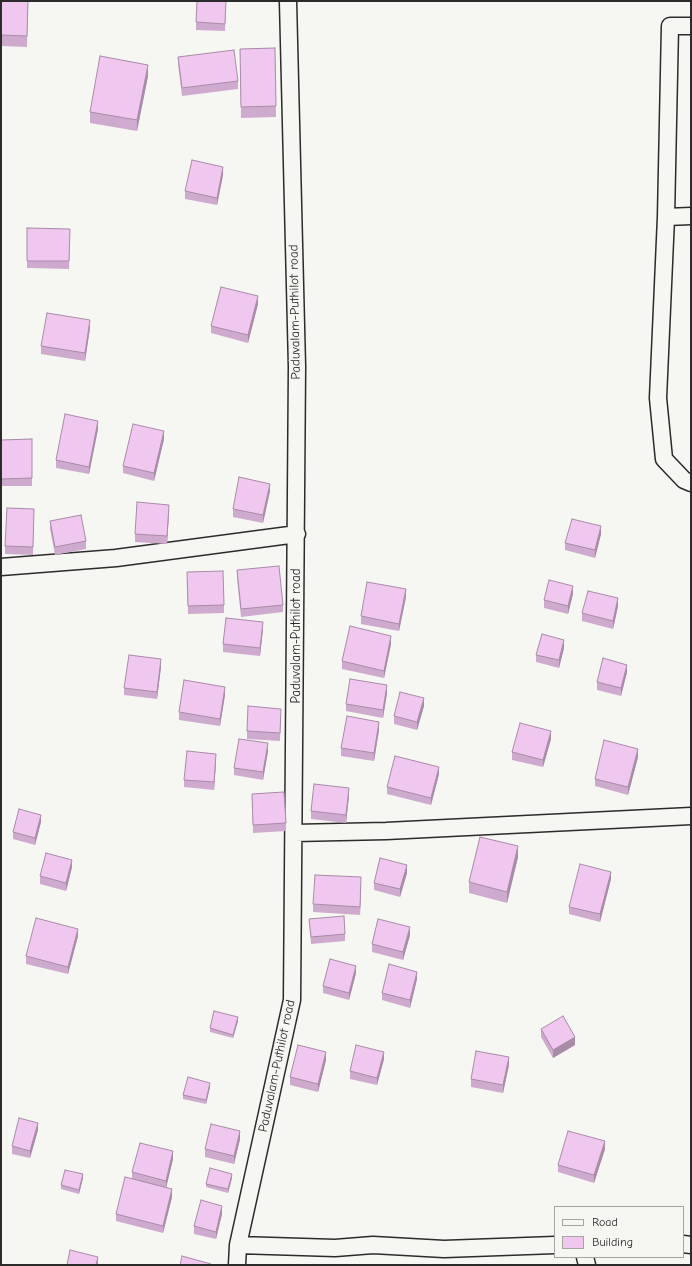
<!DOCTYPE html>
<html>
<head>
<meta charset="utf-8">
<style>
	body { margin:0 }
	#map { position:relative; width:692px; height:1266px; overflow:hidden; background:#f6f6f2; font-family:"Comic Neue",sans-serif }
	canvas { display:block }
	.frame { position:absolute; inset:0; border:2px solid #2b2b2b; pointer-events:none }
	.legend { position:absolute; left:554px; top:1206px; width:130px; height:52px; box-sizing:border-box; background:#f6f6f2; border:1px solid #a5a5a2; margin:0; padding:5px 7px; list-style:none; font-size:12px; color:#2b2b2b }
	.legend li { display:flex; align-items:center; gap:8px; height:20px }
	.legend b { width:20px; border:1px solid #a5a5a2 }
</style>
</head>
<body>
<div id="map">
<canvas width="692" height="1266"></canvas>
<div class="frame"></div>
<ul class="legend">
<li><b style="height:5px;background:#f6f6f2"></b>Road</li>
<li><b style="height:11px;background:#f0c7ef"></b>Building</li>
</ul>
</div>
<script>
const ctx = document.querySelector('canvas').getContext('2d');
ctx.lineJoin = 'round';
const toPath = rows => new Path2D(rows.map(r => 'M' + r).join(''));
function strokePath(path, color, width, dash) { ctx.strokeStyle = color; ctx.lineWidth = width; ctx.lineCap = dash ? 'butt' : 'round'; ctx.setLineDash(dash || []); ctx.stroke(path); }
function fillPath(path, color) { ctx.fillStyle = color; ctx.fill(path, 'evenodd'); }
function label(font, color, halo, rows, align = 'center') {
  ctx.font = font + ' "Comic Neue",sans-serif'; ctx.lineWidth = 3.5; ctx.setLineDash([]); ctx.textBaseline = 'middle'; ctx.strokeStyle = halo; ctx.fillStyle = color; for (const [text, x, y, turn = 0] of rows) {
    ctx.save(); ctx.translate(x, y); ctx.rotate((+turn || 0) * Math.PI / 180); ctx.textAlign = isNaN(turn) ? turn : align; if (halo) ctx.strokeText(text, 0, 0); ctx.fillText(text, 0, 0); ctx.restore();
  }
}
const minor = toPath([
	[691,26,670,26,666,217,691,216],
	[666,217,658,398,664,459,684,480,691,483],
	[1,567,116,558,297,534],
	[294,833,386,831,691,816],
	[683,1244,691,1245],
	[238,1245,335,1248,373,1245,444,1249,555,1245],
	[585,1257,587,1265],
	[237,1265,238,1245,292,1000,297,367,288,1]
]);
const wall = toPath([
	[1,1,28,1,27,47,1,46],
	[226,1,225,31,196,30,196,22],
	[275,48,276,117,241,118,240,49],
	[178,57,238,81,238,89,182,96,178,64],
	[148,76,137,131,90,123,90,112],
	[223,175,217,205,185,199,185,191],
	[27,228,70,229,69,269,27,268],
	[258,304,248,343,211,333,211,326],
	[90,328,85,361,41,354,41,346],
	[98,429,89,474,56,468,56,460],
	[32,439,32,486,1,486,1,440],
	[164,439,154,481,123,473,123,466],
	[270,491,263,523,233,517,233,509],
	[34,509,33,555,5,554,5,546],
	[169,512,167,544,135,542,135,534],
	[50,521,86,541,86,549,55,555,50,529],
	[601,534,595,558,565,550,565,543],
	[237,570,283,605,283,612,241,617,237,578],
	[187,580,224,605,224,613,188,614],
	[573,594,568,614,544,608,544,600],
	[406,597,399,631,361,624,361,616],
	[618,606,613,629,582,621,582,613],
	[263,629,260,656,223,652,223,644],
	[391,644,384,678,342,669,342,661],
	[564,648,559,668,536,662,536,655],
	[161,667,157,699,124,695,124,688],
	[627,672,621,696,597,690,597,682],
	[387,693,383,718,346,711,346,704],
	[225,695,220,726,179,720,179,712],
	[424,706,417,730,394,724,394,716],
	[281,716,280,741,247,739,247,731],
	[379,730,374,761,341,756,341,748],
	[551,739,543,767,512,760,512,752],
	[268,751,263,780,234,775,234,768],
	[638,757,628,795,595,786,595,779],
	[216,762,214,790,184,787,184,780],
	[439,774,431,805,387,794,387,787],
	[252,794,286,823,286,831,253,833],
	[349,796,346,823,311,819,311,811],
	[41,822,35,845,13,839,13,832],
	[518,857,507,903,469,893,469,882],
	[72,867,66,891,40,884,40,876],
	[407,873,400,897,374,890,374,883],
	[611,879,600,922,569,914,569,907],
	[361,885,360,915,313,912,313,904],
	[309,919,345,934,345,941,311,944],
	[410,935,403,960,372,952,372,944],
	[78,936,68,974,26,964,26,956],
	[356,973,349,1000,323,993,323,986],
	[417,979,410,1008,382,1000,382,993],
	[238,1021,233,1038,210,1032,210,1028],
	[541,1029,575,1045,553,1058,541,1037],
	[384,1059,377,1085,350,1079,350,1071],
	[326,1060,318,1092,290,1085,290,1077],
	[509,1065,503,1093,471,1087,471,1079],
	[210,1087,206,1104,183,1099,183,1095],
	[38,1130,30,1158,12,1154,12,1146],
	[240,1139,234,1164,205,1157,205,1149],
	[605,1149,594,1183,558,1172,558,1165],
	[173,1159,166,1188,172,1197,163,1233,116,1221,116,1214,132,1179,132,1172],
	[83,1178,79,1194,61,1189,61,1185],
	[232,1178,228,1193,206,1187,206,1184],
	[222,1214,216,1239,194,1234,194,1226]
]);
const shadedWall = toPath([
	[148,65,148,76,137,131,137,120],
	[223,167,223,175,217,205,217,198],
	[258,296,258,304,248,343,248,335],
	[90,320,90,328,85,361,85,353],
	[98,421,98,429,89,474,89,467],
	[164,431,164,439,154,481,154,473],
	[270,484,270,491,263,523,263,515],
	[169,505,169,512,167,544,167,536],
	[601,526,601,534,595,558,595,550],
	[573,586,573,594,568,614,568,606],
	[406,589,406,597,399,631,399,624],
	[618,598,618,606,613,629,613,621],
	[263,622,263,629,260,656,260,648],
	[391,636,391,644,384,678,384,671],
	[564,640,564,648,559,668,559,660],
	[161,659,161,667,157,699,157,692],
	[627,665,627,672,621,696,621,688],
	[387,685,387,693,383,718,383,710],
	[225,687,225,695,220,726,220,719],
	[424,698,424,706,417,730,417,722],
	[379,722,379,730,374,761,374,753],
	[551,731,551,739,543,767,543,760],
	[268,743,268,751,263,780,263,772],
	[638,749,638,757,628,795,628,787],
	[216,754,216,762,214,790,214,782],
	[439,767,439,774,431,805,431,798],
	[349,788,349,796,346,823,346,815],
	[41,815,41,822,35,845,35,838],
	[518,846,518,857,507,903,507,892],
	[72,860,72,867,66,891,66,883],
	[407,865,407,873,400,897,400,889],
	[611,872,611,879,600,922,600,914],
	[361,877,361,885,360,915,360,907],
	[410,927,410,935,403,960,403,952],
	[78,929,78,936,68,974,68,967],
	[356,966,356,973,349,1000,349,993],
	[417,972,417,979,410,1008,410,1000],
	[238,1017,238,1021,233,1038,233,1035],
	[575,1037,575,1045,553,1058,553,1050],
	[326,1052,326,1060,318,1092,318,1084],
	[384,1052,384,1059,377,1085,377,1078],
	[509,1057,509,1065,503,1093,503,1085],
	[210,1083,210,1087,206,1104,206,1100],
	[38,1123,38,1130,30,1158,30,1151],
	[240,1131,240,1139,234,1164,234,1156],
	[605,1141,605,1149,594,1183,594,1175],
	[173,1151,173,1159,166,1188,166,1181],
	[83,1174,83,1178,79,1194,79,1190],
	[232,1174,232,1178,228,1193,228,1189],
	[172,1189,172,1197,163,1233,163,1226],
	[222,1206,222,1214,216,1239,216,1232],
	[98,1257,98,1265,96,1265]
]);
const building = toPath([
	[1,1,28,1,27,36,1,35,1,1],
	[197,1,226,1,225,24,196,22,197,1],
	[275,48,276,106,241,107,240,49,275,48],
	[234,50,238,81,182,88,178,57,234,50],
	[100,56,148,65,137,120,90,112,100,56],
	[192,160,223,167,217,198,185,191,192,160],
	[27,228,70,229,69,261,27,261,27,228],
	[221,287,258,296,248,335,211,326,221,287],
	[47,313,90,320,85,353,41,346,47,313],
	[65,414,98,421,89,467,56,460,65,414],
	[133,424,164,431,154,473,123,466,133,424],
	[32,439,32,478,1,479,1,440,32,439],
	[239,477,270,484,263,515,233,509,239,477],
	[137,502,169,505,167,536,135,534,137,502],
	[7,508,34,509,33,547,5,546,7,508],
	[81,515,86,541,55,547,50,521,81,515],
	[572,519,601,526,595,550,565,543,572,519],
	[279,566,283,605,241,609,237,570,279,566],
	[223,571,224,605,188,606,187,572,223,571],
	[549,580,573,586,568,606,544,600,549,580],
	[367,582,406,589,399,624,361,616,367,582],
	[588,591,618,598,613,621,582,613,588,591],
	[226,618,263,622,260,648,223,644,226,618],
	[350,626,391,636,384,671,342,661,350,626],
	[542,634,564,640,559,660,536,655,542,634],
	[129,655,161,659,157,692,124,688,129,655],
	[603,658,627,665,621,688,597,682,603,658],
	[350,679,387,685,383,710,346,704,350,679],
	[184,680,225,687,220,719,179,712,184,680],
	[400,692,424,698,417,722,394,716,400,692],
	[248,706,281,709,280,733,247,731,248,706],
	[347,716,379,722,374,753,341,748,347,716],
	[520,723,551,731,543,760,512,752,520,723],
	[239,739,268,743,263,772,234,768,239,739],
	[604,740,638,749,628,787,595,779,604,740],
	[187,751,216,754,214,782,184,780,187,751],
	[395,756,439,767,431,798,387,787,395,756],
	[314,784,349,788,346,815,311,811,314,784],
	[284,792,286,823,253,825,252,794,284,792],
	[19,809,41,815,35,838,13,832,19,809],
	[480,837,518,846,507,892,469,882,480,837],
	[46,853,72,860,66,883,40,876,46,853],
	[380,858,407,865,400,889,374,883,380,858],
	[580,864,611,872,600,914,569,907,580,864],
	[315,875,361,877,360,907,313,904,315,875],
	[344,916,345,934,311,937,309,919,344,916],
	[36,918,78,929,68,967,26,956,36,918],
	[378,919,410,927,403,952,372,944,378,919],
	[330,959,356,966,349,993,323,986,330,959],
	[389,964,417,972,410,1000,382,993,389,964],
	[214,1011,238,1017,233,1035,210,1028,214,1011],
	[563,1016,575,1037,553,1050,541,1029,563,1016],
	[298,1045,326,1052,318,1084,290,1077,298,1045],
	[356,1045,384,1052,377,1078,350,1071,356,1045],
	[476,1051,509,1057,503,1085,471,1079,476,1051],
	[188,1077,210,1083,206,1100,183,1095,188,1077],
	[19,1118,38,1123,30,1151,12,1146,19,1118],
	[211,1124,240,1131,234,1156,205,1149,211,1124],
	[568,1131,605,1141,594,1175,558,1165,568,1131],
	[140,1143,173,1151,166,1181,132,1172,140,1143],
	[210,1168,232,1174,228,1189,206,1184,210,1168],
	[65,1170,83,1174,79,1190,61,1185,65,1170],
	[125,1177,172,1189,163,1226,116,1214,125,1177],
	[201,1200,222,1206,216,1232,194,1226,201,1200],
	[70,1250,98,1257,96,1265,67,1265,70,1250],
	[182,1256,211,1264,211,1265,180,1265,182,1256]
]);
const streetNames = [
	["Paduvalam-Puthilot road",295,312,-91],
	["Paduvalam-Puthilot road",296,636,-90],
	["Paduvalam-Puthilot road",277,1066,-78]
];
strokePath(minor, '#2b2b2b', 19);
strokePath(minor, '#f6f6f2', 16);
fillPath(wall, '#ceabce');
fillPath(shadedWall, '#a88ba7');
fillPath(building, '#f0c7ef');
strokePath(building, '#a88ba7', 1);
label('13px', '#2b2b2b', '#f6f6f2', streetNames);
</script>
</body>
</html>
